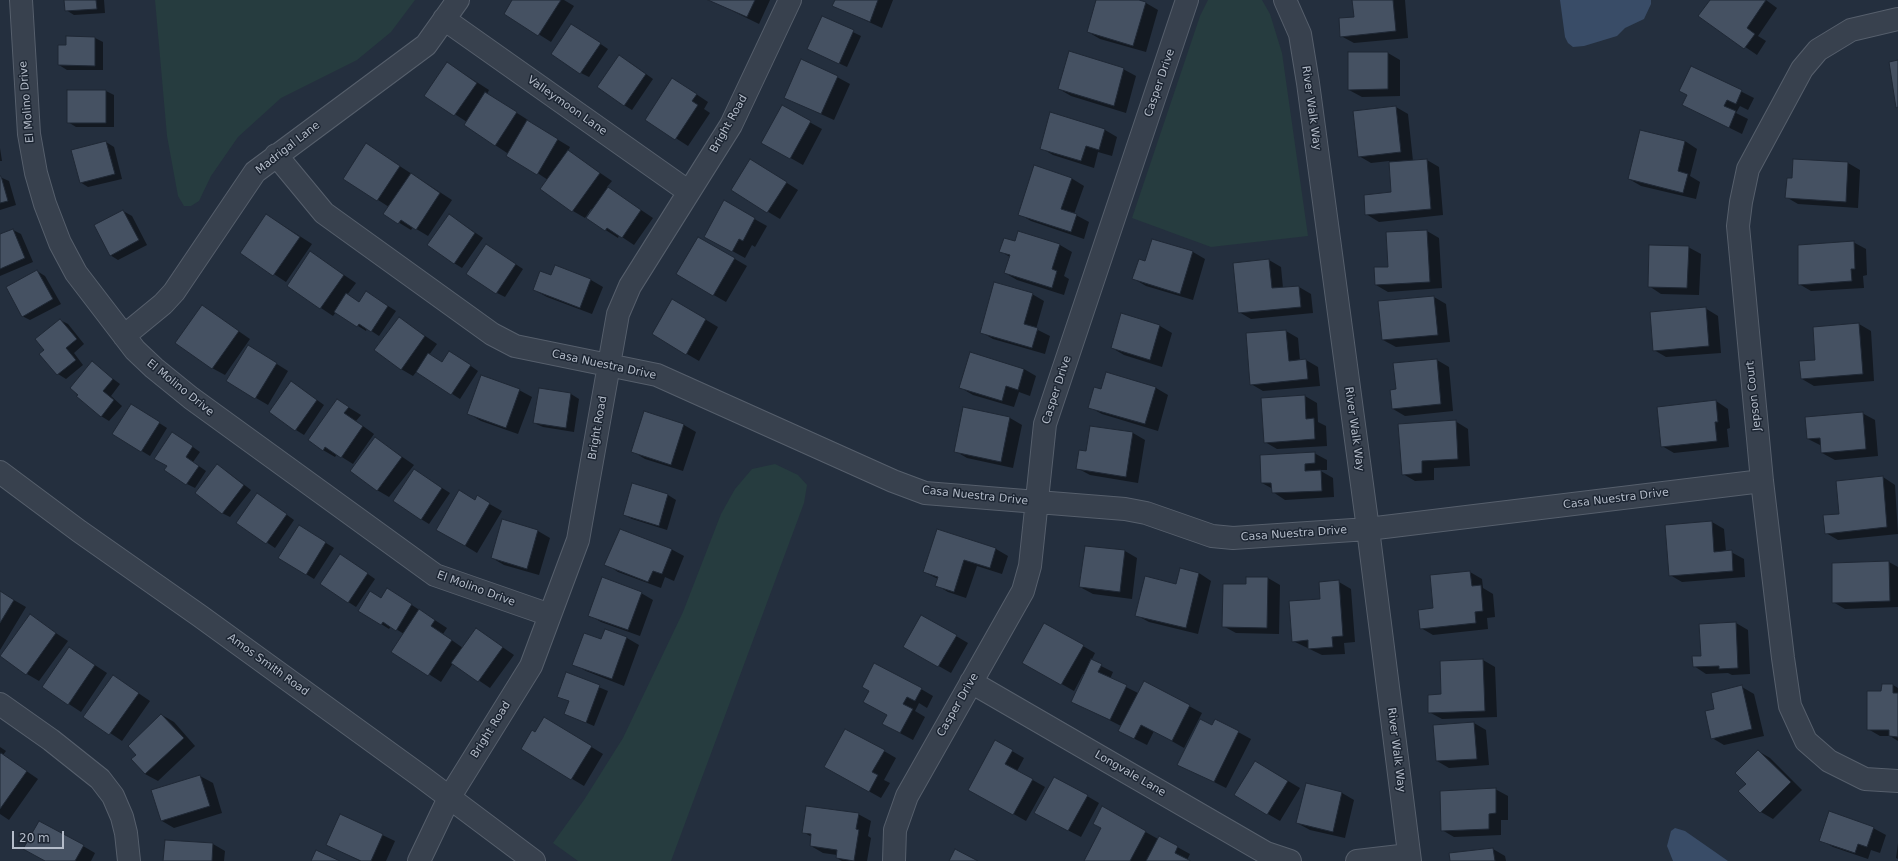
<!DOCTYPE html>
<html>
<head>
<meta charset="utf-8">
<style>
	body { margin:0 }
	#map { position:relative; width:1898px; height:861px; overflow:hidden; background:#242f3e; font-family:"DejaVu Sans",sans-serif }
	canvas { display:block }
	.scale { position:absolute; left:12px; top:831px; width:52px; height:18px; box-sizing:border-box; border:2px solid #b4bcc9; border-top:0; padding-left:5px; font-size:12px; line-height:14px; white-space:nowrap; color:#b4bcc9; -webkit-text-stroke:3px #1d2633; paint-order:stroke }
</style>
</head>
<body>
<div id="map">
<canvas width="1898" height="861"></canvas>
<div class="scale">20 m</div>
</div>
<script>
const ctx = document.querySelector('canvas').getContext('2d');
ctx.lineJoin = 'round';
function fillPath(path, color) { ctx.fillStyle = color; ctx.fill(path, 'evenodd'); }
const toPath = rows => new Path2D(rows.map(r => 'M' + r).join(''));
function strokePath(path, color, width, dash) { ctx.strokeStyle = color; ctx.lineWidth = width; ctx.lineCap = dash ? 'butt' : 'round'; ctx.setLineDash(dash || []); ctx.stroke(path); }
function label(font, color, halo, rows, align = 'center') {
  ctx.font = font + ' "DejaVu Sans",sans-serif'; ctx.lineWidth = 3; ctx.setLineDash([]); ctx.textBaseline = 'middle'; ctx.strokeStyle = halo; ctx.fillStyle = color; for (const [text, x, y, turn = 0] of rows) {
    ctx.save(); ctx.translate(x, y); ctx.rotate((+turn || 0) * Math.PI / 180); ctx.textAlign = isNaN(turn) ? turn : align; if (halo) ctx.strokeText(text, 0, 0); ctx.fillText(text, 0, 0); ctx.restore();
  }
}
const green = toPath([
	[155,0,415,0,391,32,357,60,281,98,238,137,211,176,199,201,191,206,184,206,178,196,167,136],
	[1208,0,1262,0,1270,14,1282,53,1308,236,1211,247,1132,218,1200,16],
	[775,464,798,475,807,485,804,503,671,861,578,861,553,843,584,800,623,738,683,612,721,514,735,489,752,469]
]);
const water = toPath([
	[1560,0,1651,0,1651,4,1644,19,1625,28,1617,36,1584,46,1573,47,1568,43,1565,37],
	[1675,828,1685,831,1728,861,1673,861,1667,846,1671,831]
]);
const shadow = toPath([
	[65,0,104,0,105,13,74,15,66,10],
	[514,0,564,0,574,6,551,42,505,13],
	[710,0,770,0,759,24],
	[836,0,893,0,882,28,834,6],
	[1097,0,1135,0,1146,3,1158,10,1146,52,1100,39,1088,32],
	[1353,0,1405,0,1408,38,1354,43,1341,36,1355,18],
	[1711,0,1766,0,1777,8,1758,36,1766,41,1757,55,1700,16],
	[822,17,861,36,847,67,808,49],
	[580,30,608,49,589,77,581,73],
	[67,37,95,38,103,42,103,70,67,70,59,65,67,46],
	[1388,53,1400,60,1400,96,1362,97,1349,90],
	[628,61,653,79,632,110,624,105],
	[447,63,489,90,487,94,528,120,527,121,570,147,568,151,612,181,607,187,653,218,634,245,619,235,618,238,587,218,593,210,591,209,585,218,573,211,548,180,495,145,467,122,425,95],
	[1692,67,1754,98,1748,110,1740,106,1736,113,1748,119,1742,134,1683,105,1688,95],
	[1123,69,1136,76,1126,113,1071,96,1059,89],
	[837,77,850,84,834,120,785,98],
	[684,86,708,102,704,109,710,113,688,146,646,119],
	[68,91,106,91,114,95,114,127,76,127,68,122],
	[782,107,822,129,803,165,762,142],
	[1396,107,1408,114,1413,161,1427,160,1439,167,1443,215,1379,222,1366,214,1392,193,1389,161,1371,163,1359,156],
	[1051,114,1105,130,1117,137,1112,156,1098,152,1094,168,1053,155,1041,148],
	[1641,131,1685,141,1697,149,1690,176,1700,182,1696,199,1641,186,1629,179],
	[106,142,114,147,122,179,88,187,80,182],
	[0,148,2,161,0,161],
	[378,152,452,200,428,236,413,227,411,230,385,214,389,207,344,178],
	[1794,160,1848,163,1860,170,1858,208,1798,204,1786,197,1793,179],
	[762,167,798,190,780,219,732,190],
	[0,177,9,181,16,205,0,210],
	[1071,178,1084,186,1074,214,1089,222,1084,239,1031,221,1019,214],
	[724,202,767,226,755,247,752,245,745,258,705,236],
	[123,211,132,216,147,245,118,260,110,255],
	[267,215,312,244,286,282,242,253],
	[457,220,483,238,462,268,454,263],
	[13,230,21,234,33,262,0,276,0,235],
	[1427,231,1439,238,1442,288,1388,292,1376,285,1389,268],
	[1019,232,1060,245,1072,252,1064,276,1069,279,1064,295,1017,280,1005,273,1010,257,1000,251,1015,243],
	[699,238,747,266,726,302,677,274],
	[1152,240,1193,252,1205,259,1193,300,1146,286,1134,279,1146,262],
	[1853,242,1866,249,1867,275,1863,276,1864,288,1811,291,1799,284],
	[1688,247,1701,254,1699,295,1661,294,1649,286],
	[494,250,523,269,505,297,497,293],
	[311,253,356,283,347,295,359,303,374,297,396,311,379,336,367,328,366,331,336,312,333,316,288,286],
	[1269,260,1281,267,1283,288,1299,287,1311,294,1313,313,1251,319,1239,312,1234,263],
	[37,271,45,276,61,304,30,320,22,316],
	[552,276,591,280,603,287,592,314,547,297,534,290],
	[1032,294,1044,301,1036,329,1050,336,1045,354,993,339,981,332],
	[1434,297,1446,304,1450,342,1396,347,1383,340,1379,302],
	[673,300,718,327,699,361,653,334],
	[202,306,250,339,225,375,212,368],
	[1705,308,1718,316,1721,353,1666,357,1654,350],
	[1122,314,1160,326,1172,333,1162,367,1124,355,1112,348],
	[399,318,437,344,429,355,442,363,458,357,478,371,460,399,417,371,413,376,401,369],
	[60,320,68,324,84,344,74,353,83,365,66,379,58,374,45,350],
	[1859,324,1871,331,1874,381,1814,386,1802,379,1816,361],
	[1286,331,1298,338,1300,361,1306,360,1318,367,1320,386,1263,391,1251,384],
	[971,353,1024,369,1036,376,1030,396,1019,392,1014,407,973,395,961,388],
	[261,354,288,371,268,405,256,398],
	[1437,360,1449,367,1453,411,1405,416,1393,409,1397,390],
	[92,363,120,384,111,396,122,406,109,421,101,416,79,394],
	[299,387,324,405,304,435,296,430],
	[1156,388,1168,395,1158,431,1102,414,1089,407,1102,390],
	[519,390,532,397,518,434,481,421,469,414],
	[540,390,571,394,579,399,574,432,543,427,534,423],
	[1305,396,1317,403,1318,422,1326,426,1327,446,1277,449,1265,442],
	[337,400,361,415,356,421,374,434,353,464,337,454,335,457,323,450],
	[1716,401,1728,409,1730,428,1727,429,1729,447,1674,453,1662,446],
	[964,408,1010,418,1022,425,1013,468,967,458,955,451],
	[139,410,167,428,150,456,114,434],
	[1862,413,1875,420,1878,456,1835,460,1822,453,1822,446,1808,439],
	[1455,421,1468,429,1470,466,1434,468,1434,480,1415,481,1403,474],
	[684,425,696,432,683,471,645,459,632,451],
	[1091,427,1133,433,1145,440,1138,483,1090,475,1077,468,1086,453],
	[180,438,200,452,193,462,206,471,195,488,187,484],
	[375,438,414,465,389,497,377,490],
	[1314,453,1327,460,1327,470,1319,470,1333,478,1334,497,1285,500,1273,492,1273,489,1262,483],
	[225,470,251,490,230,517,222,513],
	[422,475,450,493,429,524,421,519],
	[1883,477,1895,485,1898,534,1838,540,1826,533,1840,515],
	[633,484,668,495,676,500,667,530,632,519,624,515],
	[477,497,502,511,477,553,438,529,475,501],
	[265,499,294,520,275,548,238,523],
	[1712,522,1724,529,1726,552,1731,552,1744,559,1745,577,1682,582,1670,575],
	[938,530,996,549,1008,556,1002,574,977,566,966,598,948,592,936,585,938,579,924,572],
	[307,531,334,548,314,579,306,574],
	[538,531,550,538,539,575,504,565,492,558],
	[671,549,684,556,674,581,665,577,661,588,618,572,606,564],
	[1125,551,1137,558,1132,599,1093,594,1080,587],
	[348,560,375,579,356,607,321,584],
	[1889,562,1898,567,1898,607,1845,609,1833,602,1832,584],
	[1470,572,1482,579,1483,588,1493,594,1495,617,1487,618,1488,629,1433,635,1421,628,1435,609],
	[1199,573,1211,581,1198,634,1149,622,1136,615,1177,585],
	[1268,578,1280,585,1279,634,1236,633,1223,626,1247,585],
	[1339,582,1351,589,1355,642,1344,643,1345,654,1322,655,1293,641,1321,600],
	[0,592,26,607,0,650],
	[641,593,653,600,640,636,601,622,589,615],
	[395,594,447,628,443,634,463,648,476,629,514,655,490,688,453,663,441,682,393,651,404,634,391,626,389,629,359,610,381,599],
	[30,616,68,641,39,681,27,674],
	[922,616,968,643,951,673,905,647],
	[1736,623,1748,630,1750,674,1732,675,1728,673,1706,674,1694,666],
	[1045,624,1095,653,1091,661,1113,672,1110,679,1138,693,1144,682,1202,713,1184,748,1154,731,1147,745,1131,737,1121,726,1072,701,1085,675,1083,674,1074,691,1023,662],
	[606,630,627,638,639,645,624,686,586,671,573,664,602,641],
	[69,648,107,673,81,712,43,687],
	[1483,660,1495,667,1497,717,1442,719,1429,712,1442,695],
	[567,674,608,691,594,726,566,714,570,702,559,696],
	[113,676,150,701,122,741,85,716],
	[1893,685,1898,688,1898,741,1890,736,1880,736,1868,729,1882,692],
	[1742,687,1754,694,1764,736,1724,745,1712,738,1716,710],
	[921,689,933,696,927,708,919,703,915,711,925,717,913,740,896,731,888,715,876,708],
	[162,715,174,722,195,746,158,781,145,774,137,755],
	[1216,720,1251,739,1226,788,1178,764,1213,727],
	[1474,723,1486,730,1489,765,1449,768,1437,761],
	[557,726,603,754,584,786,522,749,536,734],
	[0,747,6,751,3,755,38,779,9,820,0,814],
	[884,751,896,758,884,780,890,783,881,798,838,774],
	[1012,751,1024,758,1017,771,1045,787,1026,821,982,796],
	[1758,751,1770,758,1802,790,1773,819,1761,812,1740,791,1747,784],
	[1268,769,1300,788,1280,821,1235,795],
	[200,776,213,783,222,813,174,828,162,821],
	[1307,784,1342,793,1354,800,1345,838,1310,830,1297,823],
	[1495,789,1508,796,1508,820,1501,820,1501,835,1454,837,1442,830],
	[1087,796,1099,803,1081,837,1048,820],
	[1103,808,1158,839,1159,837,1190,854,1187,860,1188,861,1085,861,1102,828],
	[858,814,871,821,868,836,871,838,867,861,842,861,837,858,837,855,823,853,811,846,812,837,803,832],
	[340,815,395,841,386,861,360,861,327,844],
	[1873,828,1886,835,1880,853,1871,850,1868,859,1833,847,1820,840],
	[1898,843,1898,859,1896,858],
	[213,844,225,851,224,861,164,861],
	[83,846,95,853,91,861,46,861],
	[1493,849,1505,856,1506,861,1451,861]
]);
const building = toPath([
	[64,0,96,0,97,9,65,11,64,0],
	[512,0,561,0,538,36,504,14,512,0],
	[708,0,755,0,747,17,708,0],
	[835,0,878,0,870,22,832,6,835,0],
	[1096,0,1139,0,1146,2,1133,46,1087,32,1096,0],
	[1352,0,1393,0,1396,31,1340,37,1339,18,1354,17,1352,0],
	[1710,0,1766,0,1747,28,1755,34,1744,49,1698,16,1710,0],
	[822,16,854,30,839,64,807,49,822,16],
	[571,24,601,43,580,74,551,54,571,24],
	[66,36,95,37,95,66,58,65,58,45,66,45,66,36],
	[1069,51,1124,68,1114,106,1058,89,1069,51],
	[1348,52,1388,52,1388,89,1348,90,1348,52],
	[619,55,646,74,624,106,597,87,619,55],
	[801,59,838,76,821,114,784,98,801,59],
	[1898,60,1898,107,1896,108,1889,62,1898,60],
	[447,62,477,83,454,116,424,96,447,62],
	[1691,66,1742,90,1736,104,1727,100,1724,106,1736,111,1729,128,1682,105,1687,95,1679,91,1691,66],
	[672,78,697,94,692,101,698,105,675,140,645,120,672,78],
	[67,90,106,90,106,123,67,123,67,90],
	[485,92,517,112,495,146,464,125,485,92],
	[782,105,811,121,790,159,761,143,782,105],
	[1396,106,1401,152,1358,157,1353,111,1396,106],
	[1050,112,1105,129,1099,150,1086,146,1081,161,1040,149,1050,112],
	[527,120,558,139,537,175,506,156,527,120],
	[1640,130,1685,141,1678,171,1688,174,1683,193,1628,179,1640,130],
	[106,141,115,174,80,183,71,150,106,141],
	[366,143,400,166,377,201,343,179,366,143],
	[568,150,600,173,572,212,540,189,568,150],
	[750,159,787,182,767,213,731,190,750,159],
	[1427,159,1431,209,1365,215,1364,195,1391,192,1389,162,1427,159],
	[1793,159,1848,162,1846,202,1785,198,1787,178,1792,178,1793,159],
	[1034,165,1072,178,1061,209,1077,214,1071,232,1018,215,1034,165],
	[411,173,440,193,416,230,401,220,398,224,383,214,411,173],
	[0,176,1,176,8,201,0,203,0,176],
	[608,187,641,210,622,238,607,228,605,231,586,218,608,187],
	[724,200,755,218,743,241,739,239,732,252,704,237,724,200],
	[123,210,139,240,110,256,94,225,123,210],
	[266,214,300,237,273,276,240,253,266,214],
	[449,214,475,233,454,264,427,245,449,214],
	[13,229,25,258,0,269,0,234,13,229],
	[1427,230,1430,282,1375,285,1374,267,1388,267,1386,232,1427,230],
	[1018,231,1060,244,1052,269,1057,271,1052,288,1004,273,1010,255,999,252,1004,238,1015,241,1018,231],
	[698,237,735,258,713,296,676,274,698,237],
	[1152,239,1193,251,1180,294,1132,279,1139,259,1145,261,1152,239],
	[1854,241,1855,269,1851,269,1852,281,1798,285,1798,245,1854,241],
	[486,244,516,264,496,294,466,274,486,244],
	[1649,245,1689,246,1687,288,1648,287,1649,245],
	[310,251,344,275,320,309,287,286,310,251],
	[1269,259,1272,288,1299,286,1301,307,1238,313,1233,263,1269,259],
	[555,265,591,279,580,308,533,290,540,271,551,275,555,265],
	[37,270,53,299,22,317,6,287,37,270],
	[994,282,1033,293,1024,324,1038,328,1032,348,980,333,994,282],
	[366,291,388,306,371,332,359,324,357,327,334,312,346,293,359,302,366,291],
	[1434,296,1438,335,1382,340,1378,301,1434,296],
	[672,299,706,319,686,355,652,334,672,299],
	[202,305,239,331,212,369,175,343,202,305],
	[1706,307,1709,346,1653,351,1650,312,1706,307],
	[1121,313,1160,325,1150,360,1111,348,1121,313],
	[399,317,425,336,401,370,374,350,399,317],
	[60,319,77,339,66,348,76,360,57,375,39,354,44,350,35,339,60,319],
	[1859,323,1863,374,1801,379,1799,361,1815,360,1813,327,1859,323],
	[1286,330,1289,361,1306,359,1308,379,1250,385,1246,333,1286,330],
	[248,345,277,363,255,399,226,381,248,345],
	[449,351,471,365,451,395,416,372,428,353,442,362,449,351],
	[970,352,1024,369,1018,390,1006,386,1002,401,959,388,970,352],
	[1437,359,1441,404,1392,409,1390,390,1396,389,1393,363,1437,359],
	[92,361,113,379,103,391,114,400,101,417,76,396,78,395,70,388,92,361],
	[1106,372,1156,387,1145,424,1088,408,1094,387,1101,389,1106,372],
	[481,375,520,389,506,428,467,414,481,375],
	[291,381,317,400,295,431,269,412,291,381],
	[539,388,571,393,566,428,533,423,539,388],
	[1305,395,1306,419,1314,418,1315,439,1264,443,1261,398,1305,395],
	[337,399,349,407,344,413,363,426,341,458,325,447,323,451,308,440,337,399],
	[1716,400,1718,422,1715,422,1717,441,1661,447,1657,407,1716,400],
	[131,404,160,422,141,452,112,434,131,404],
	[963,407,1010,417,1001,462,954,452,963,407],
	[644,411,684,424,671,465,631,452,644,411],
	[1863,412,1866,449,1821,453,1820,438,1807,439,1805,417,1863,412],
	[1456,420,1458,459,1422,461,1422,473,1402,475,1398,424,1456,420],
	[1090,426,1133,432,1126,477,1076,469,1079,450,1086,451,1090,426],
	[172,432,193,446,186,457,199,466,186,485,164,470,167,466,154,459,172,432],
	[375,437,402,457,377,491,350,471,375,437],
	[1315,452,1315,463,1305,464,1305,471,1321,470,1322,491,1272,493,1271,483,1261,483,1260,455,1315,452],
	[217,464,244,485,222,514,195,493,217,464],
	[414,469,442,488,421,520,393,501,414,469],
	[1883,476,1887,527,1825,534,1823,515,1839,514,1836,481,1883,476],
	[632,483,668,494,659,526,623,515,632,483],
	[459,490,475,500,477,495,490,503,465,546,436,530,459,490],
	[257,493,287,514,266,544,236,523,257,493],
	[502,519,538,530,527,569,491,558,502,519],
	[1712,521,1714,552,1732,550,1733,571,1669,576,1665,525,1712,521],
	[299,525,326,542,306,575,278,558,299,525],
	[620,529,672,549,662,574,653,571,648,582,604,565,620,529],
	[937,529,996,548,990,568,964,560,954,592,935,586,938,577,923,572,937,529],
	[1085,546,1125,550,1120,592,1079,587,1085,546],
	[340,554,368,573,348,603,320,584,340,554],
	[1889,561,1890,601,1832,603,1832,563,1889,561],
	[1180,568,1199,573,1186,628,1135,616,1145,576,1176,584,1180,568],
	[1470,571,1472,586,1481,585,1483,611,1475,612,1476,623,1420,629,1418,610,1433,608,1430,575,1470,571],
	[602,577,642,592,628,630,588,616,602,577],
	[1246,577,1268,577,1267,628,1222,627,1223,584,1246,584,1246,577],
	[1339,580,1343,636,1332,637,1333,647,1308,649,1308,640,1292,642,1289,601,1320,599,1319,582,1339,580],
	[387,588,412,604,396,631,383,622,381,625,358,611,370,591,381,598,387,588],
	[0,591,14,600,0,623,0,591],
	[419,609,435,620,431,626,452,640,428,676,391,652,419,609],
	[30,614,56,633,26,675,0,656,30,614],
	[921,615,957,635,938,667,903,647,921,615],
	[1736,622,1738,668,1719,669,1719,666,1693,667,1692,656,1701,656,1699,624,1736,622],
	[1044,623,1084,645,1061,685,1022,663,1044,623],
	[476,628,503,647,478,682,451,663,476,628],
	[605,629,627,637,612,679,572,665,584,633,601,639,605,629],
	[69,647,95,665,68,705,42,687,69,647],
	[1091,659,1102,664,1098,672,1127,685,1110,720,1071,702,1091,659],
	[1483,659,1485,711,1428,713,1428,695,1441,694,1440,661,1483,659],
	[874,663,922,688,915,701,907,697,903,704,913,709,900,733,882,724,887,715,863,702,869,691,862,687,874,663],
	[566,672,600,685,586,723,564,714,569,701,557,697,566,672],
	[113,675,139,693,109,735,83,717,113,675],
	[1144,681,1190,705,1172,741,1141,725,1134,739,1118,731,1144,681],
	[1882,684,1893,684,1893,693,1898,693,1898,737,1889,736,1889,730,1867,730,1867,691,1881,691,1882,684],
	[1742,685,1752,729,1711,739,1705,711,1714,709,1711,693,1742,685],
	[161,714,184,738,145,774,131,759,136,755,128,746,161,714],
	[544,717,592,746,571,780,521,749,532,730,535,732,544,717],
	[1200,719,1212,725,1215,719,1239,731,1214,782,1177,765,1200,719],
	[1474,722,1477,759,1436,761,1433,725,1474,722],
	[845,729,885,750,872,772,878,775,869,792,824,767,845,729],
	[995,740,1013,750,1005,764,1033,779,1013,815,968,790,995,740],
	[1758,750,1791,782,1760,813,1738,791,1746,784,1735,773,1758,750],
	[1,753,27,771,0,809,0,754,1,753],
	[1255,761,1288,781,1267,815,1234,795,1255,761],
	[200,775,210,806,161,821,151,790,200,775],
	[1054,777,1088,795,1068,831,1034,813,1054,777],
	[1306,783,1342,792,1333,832,1296,823,1306,783],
	[1496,788,1496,813,1489,814,1489,829,1441,831,1440,791,1496,788],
	[806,806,859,813,856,829,859,830,854,861,836,858,837,850,810,846,811,834,802,833,806,806],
	[1102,806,1146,831,1130,861,1084,861,1101,828,1093,824,1102,806],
	[1829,811,1874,827,1867,847,1858,844,1855,853,1819,841,1829,811],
	[340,814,383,834,371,861,361,861,326,845,340,814],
	[39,821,84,845,75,861,45,861,23,849,39,821],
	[1159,836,1178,846,1175,853,1191,861,1146,861,1159,836],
	[165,840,213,843,212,861,163,861,165,840],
	[1493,848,1495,861,1450,861,1449,853,1493,848],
	[955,849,978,861,949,861,955,849],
	[316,850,340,861,311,861,316,850]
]);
const minor = toPath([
	[21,0,29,134,36,173,45,204,60,243,76,273,135,350,154,368,191,398,435,575,550,615],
	[1285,0,1300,34,1308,83,1368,529,1410,861],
	[444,19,689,192],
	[1898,19,1851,30,1818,50,1802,69,1748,169,1741,202,1738,226,1762,481,1783,658,1790,706,1806,741,1829,761,1865,779,1898,781],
	[276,155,324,213,492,334,515,346,657,375,893,481,925,493,1125,509,1146,513,1212,536,1233,538,1368,529,1762,481],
	[124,336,163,304,174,292,255,172,426,45,458,0],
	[0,472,79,531,200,616,422,777,534,861],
	[971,682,1266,853,1290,861],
	[0,704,51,740,100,779,113,796,122,817,126,833,129,861],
	[419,861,449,798,531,666,578,540,618,314,630,286,731,125,790,0],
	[894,861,895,830,907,796,1023,591,1030,566,1045,424,1187,0],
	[1357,861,1409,855]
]);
const streetNames = [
	["Casper Drive",1160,83,-71],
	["El Molino Drive",27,102,-95],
	["Valleymoon Lane",567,106,35],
	["River Walk Way",1311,108,82],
	["Bright Road",729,124,-61],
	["Madrigal Lane",288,148,-38],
	["Casa Nuestra Drive",604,365,12],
	["El Molino Drive",180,388,39],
	["Casper Drive",1057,390,-72],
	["Jepson Court",1754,396,-96],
	["Bright Road",598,428,-80],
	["River Walk Way",1354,429,82],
	["Casa Nuestra Drive",975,496,6],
	["Casa Nuestra Drive",1616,499,-7],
	["Casa Nuestra Drive",1294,534,-4],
	["El Molino Drive",476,589,20],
	["Amos Smith Road",268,665,36],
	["Casper Drive",958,705,-60],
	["Bright Road",491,730,-58],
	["River Walk Way",1396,750,83],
	["Longvale Lane",1130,774,30]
];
fillPath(green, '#263c3f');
fillPath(water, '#394c67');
fillPath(shadow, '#0007');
fillPath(building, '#455162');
strokePath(building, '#1f2835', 1);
strokePath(minor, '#565f6c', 24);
strokePath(minor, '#38414e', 22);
label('11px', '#b4bcc9', '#1d2633', streetNames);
</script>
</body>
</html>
